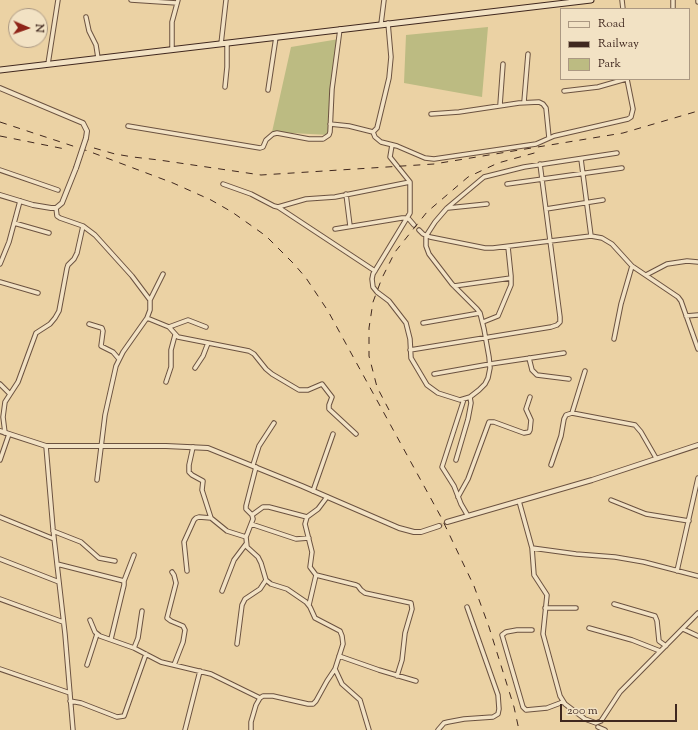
<!DOCTYPE html>
<html>
<head>
<meta charset="utf-8">
<style>
	body { margin:0 }
	#map { position:relative; width:698px; height:730px; overflow:hidden; background:#ebd2a4; font-family:"Sorts Mill Goudy",serif }
	canvas { display:block }
	.legend { position:absolute; left:560px; top:8px; width:130px; height:72px; box-sizing:border-box; background:#f2e2c4; border:1px solid #ab9882; margin:0; padding:5px 7px; list-style:none; font-size:12px; color:#40281f }
	.legend li { display:flex; align-items:center; gap:8px; height:20px }
	.legend b { width:20px; border:1px solid #ab9882 }
	.north { position:absolute; left:8px; top:8px; width:40px; height:40px; box-sizing:border-box; background:#f2e2c4; border:1px solid #ab9882; border-radius:50%; rotate:92deg; font-size:11px; font-weight:700; line-height:16px; text-align:center; color:#40281f }
	.north::after { content:''; display:block; margin:auto; width:14px; height:18px; background:#8f2418; clip-path:polygon(50% 0,100% 100%,50% 72%,0 100%) }
	.scale { position:absolute; left:560px; top:704px; width:117px; height:18px; box-sizing:border-box; border:2px solid #40281f; border-top:0; padding-left:5px; font-size:12px; line-height:14px; white-space:nowrap; color:#40281f; -webkit-text-stroke:3px #f2e2c4; paint-order:stroke }
</style>
</head>
<body>
<div id="map">
<canvas width="698" height="730"></canvas>
<ul class="legend">
<li><b style="height:5px;background:#f2e2c4"></b>Road</li>
<li><b style="height:5px;background:#40281f"></b>Railway</li>
<li><b style="height:11px;background:#bcbb82"></b>Park</li>
</ul>
<div class="north">N</div>
<div class="scale">200 m</div>
</div>
<script>
const ctx = document.querySelector('canvas').getContext('2d');
ctx.lineJoin = 'round';
function fillPath(path, color) { ctx.fillStyle = color; ctx.fill(path, 'evenodd'); }
const toPath = rows => new Path2D(rows.map(r => 'M' + r).join(''));
function strokePath(path, color, width, dash) { ctx.strokeStyle = color; ctx.lineWidth = width; ctx.lineCap = dash ? 'butt' : 'round'; ctx.setLineDash(dash || []); ctx.stroke(path); }
const green = toPath([
	[488,27,482,97,404,83,406,35],
	[339,39,329,135,272,132,291,47]
]);
const tertiaryTunnel = toPath([
	[439,526,447,522]
]);
const minor = toPath([
	[131,0,177,3],
	[622,0,623,9],
	[673,0,673,9],
	[698,0,698,2],
	[86,17,89,31,96,45,98,58],
	[381,24,384,0],
	[221,44,226,0],
	[172,49,172,22,178,0],
	[48,64,58,0],
	[225,87,227,67,227,43],
	[268,90,276,37],
	[564,91,598,87,626,79],
	[524,102,528,54],
	[500,105,503,64],
	[431,114,459,112,519,103,539,102,543,104,546,108,549,138],
	[330,124,349,126,373,132,377,128,389,78,391,57,388,23],
	[128,126,260,148,263,147,266,140,273,134,277,133,309,139,323,139,329,135,330,132,332,89,340,29],
	[373,132,375,137,381,142,397,146,425,158,434,159,536,144,554,136,628,119,631,117,633,109,627,79],
	[392,145,390,157,410,182,410,213,373,274,372,279,373,287,377,292,389,301,406,323,410,339,411,358,427,385,438,393,460,400,470,397,479,390,485,384,488,378,490,368,489,357,484,329,480,313,477,309,452,284,429,254,426,246,426,236,435,222,447,208,484,177,524,167,617,153],
	[581,159,591,236],
	[0,170,58,190],
	[223,184,251,194,274,206,278,207,306,199,335,197,410,182],
	[507,184,622,168],
	[346,194,350,226],
	[278,207,375,271],
	[56,208,57,216,60,218,83,226,95,235,132,276,150,300,150,310,147,318,123,352,116,366,105,415,97,480],
	[448,208,487,204],
	[546,209,603,200],
	[14,223,49,233],
	[335,229,402,218,408,218,414,225],
	[419,230,423,234,430,237,485,248,493,248,591,236,602,238,612,244,632,266,678,297,681,301,698,349],
	[0,264,9,242,20,201],
	[646,275,667,264,687,261,698,262],
	[0,282,38,293],
	[454,286,511,278],
	[150,300,163,274],
	[686,316,698,315],
	[147,318,169,327,178,337,249,351,254,354,266,369,272,374,299,390,308,390,322,384,332,397,329,405,329,409,356,434],
	[483,322,498,316,511,285,511,276,508,247],
	[423,323,480,313],
	[89,324,102,328,103,331,101,346,113,352,119,359],
	[169,327,188,320,206,327],
	[614,339,621,304,632,266],
	[410,350,551,327,557,325,560,322,560,317,540,164],
	[529,358,532,370,537,375,569,379],
	[195,368,203,356,208,343],
	[434,374,490,364,564,353],
	[166,382,171,367,171,350,175,335],
	[0,384,10,394],
	[464,399,442,467,454,486,461,504,468,516],
	[572,413,585,371],
	[5,433,3,417,5,402,18,382,36,333,50,324,55,318,59,311,67,268,68,265,74,259,77,253,83,226],
	[46,446,53,529,65,634,73,730],
	[193,447,189,465,189,472,192,475,203,481,202,490,211,518,227,531,246,537],
	[0,460,9,434],
	[456,460,468,419,471,403,470,397],
	[253,465,259,446,274,423],
	[551,465,561,436,564,419,566,415,572,413,635,425,641,432,656,458],
	[313,491,333,434],
	[458,497,468,479,489,422,494,422,524,433,529,432,530,430,531,420,526,409,530,397],
	[611,500,646,514,689,521],
	[519,501,532,548,534,575,547,595,543,634,560,696,565,704,585,719,596,723,601,721,620,692,698,613],
	[252,515,263,507,269,507,307,517],
	[0,517,54,539],
	[251,524,296,539,309,538],
	[53,531,81,542,99,558,115,561],
	[532,548,576,554,615,557,644,562,698,576],
	[0,559,59,582],
	[57,564,124,581,124,585,111,639],
	[187,571,184,542,194,520,196,518,199,517,211,518],
	[677,571,698,478],
	[172,572,174,575,176,583,167,618,171,621,183,626,185,630,183,642,174,665],
	[316,575,356,585,358,586,361,590,365,593,411,603,412,609,405,633,402,660,397,676],
	[124,581,134,555],
	[222,591,234,560,246,544],
	[0,599,63,622],
	[614,604,655,616,657,621,659,641,666,646],
	[309,605,316,575,310,567,312,552,305,524,307,517,318,509,327,497],
	[545,608,576,608],
	[90,620,95,632,100,636,134,648,161,662,211,674,260,698],
	[589,628,632,640,660,651],
	[683,629,698,636],
	[532,630,517,630,506,632,502,635,523,707,526,710,547,708,563,702],
	[237,644,242,605,245,599,260,589,266,580],
	[134,648,138,638,142,611],
	[339,656,379,670,416,681],
	[87,665,97,634],
	[0,669,70,693],
	[335,669,342,684,360,700,369,730],
	[70,701,81,703,117,717,124,716,146,654],
	[598,727,605,730],
	[185,730,200,671],
	[251,730,251,722,256,705,260,698,263,696,273,696,308,704,313,704,316,701,327,681,335,669,343,644,342,636,340,631,315,618,310,607,306,602,287,589,271,584,266,580,261,563,258,557,247,547,246,537,253,519,252,515,246,509,246,506,256,467],
	[438,730,444,723,448,722,464,719,493,717,498,714,499,709,498,695,467,607]
]);
const tertiary = toPath([
	[0,88,83,123,87,131,86,138],
	[0,195,33,205,51,208,56,208,62,203,76,168],
	[0,431,46,446,166,446,208,448,302,486,399,528,414,532,421,532,439,526],
	[447,522,592,480,698,445]
]);
const secondary = toPath([
	[0,70,591,0]
]);
const rail = toPath([
	[0,122,88,151,173,183,211,200,232,212,266,236,294,264,306,278,328,311,441,517,461,559,474,586,489,627,514,707,519,730],
	[0,136,65,149],
	[94,148,115,154,133,157,159,160,261,175,434,164,623,133,698,111],
	[389,410,377,387,369,356,369,328,373,302,382,278,395,252,427,212,468,177,498,163,538,152]
]);
const tertiaryBridge = toPath([
	[76,168,86,138]
]);
fillPath(green, '#bcbb82');
strokePath(tertiaryTunnel, '#c9b089', 4, [4, 2]);
strokePath(minor, '#6b5240', 5.5);
strokePath(tertiary, '#6b5240', 6);
strokePath(secondary, '#40281f', 7);
strokePath(minor, '#f2e2c4', 3.5);
strokePath(tertiary, '#f2e2c4', 4);
strokePath(secondary, '#f2e2c4', 5);
strokePath(rail, '#40281f', 1, [7, 7]);
strokePath(tertiaryBridge, '#6b5240', 6, []);
strokePath(tertiaryBridge, '#f2e2c4', 4);
</script>
</body>
</html>
